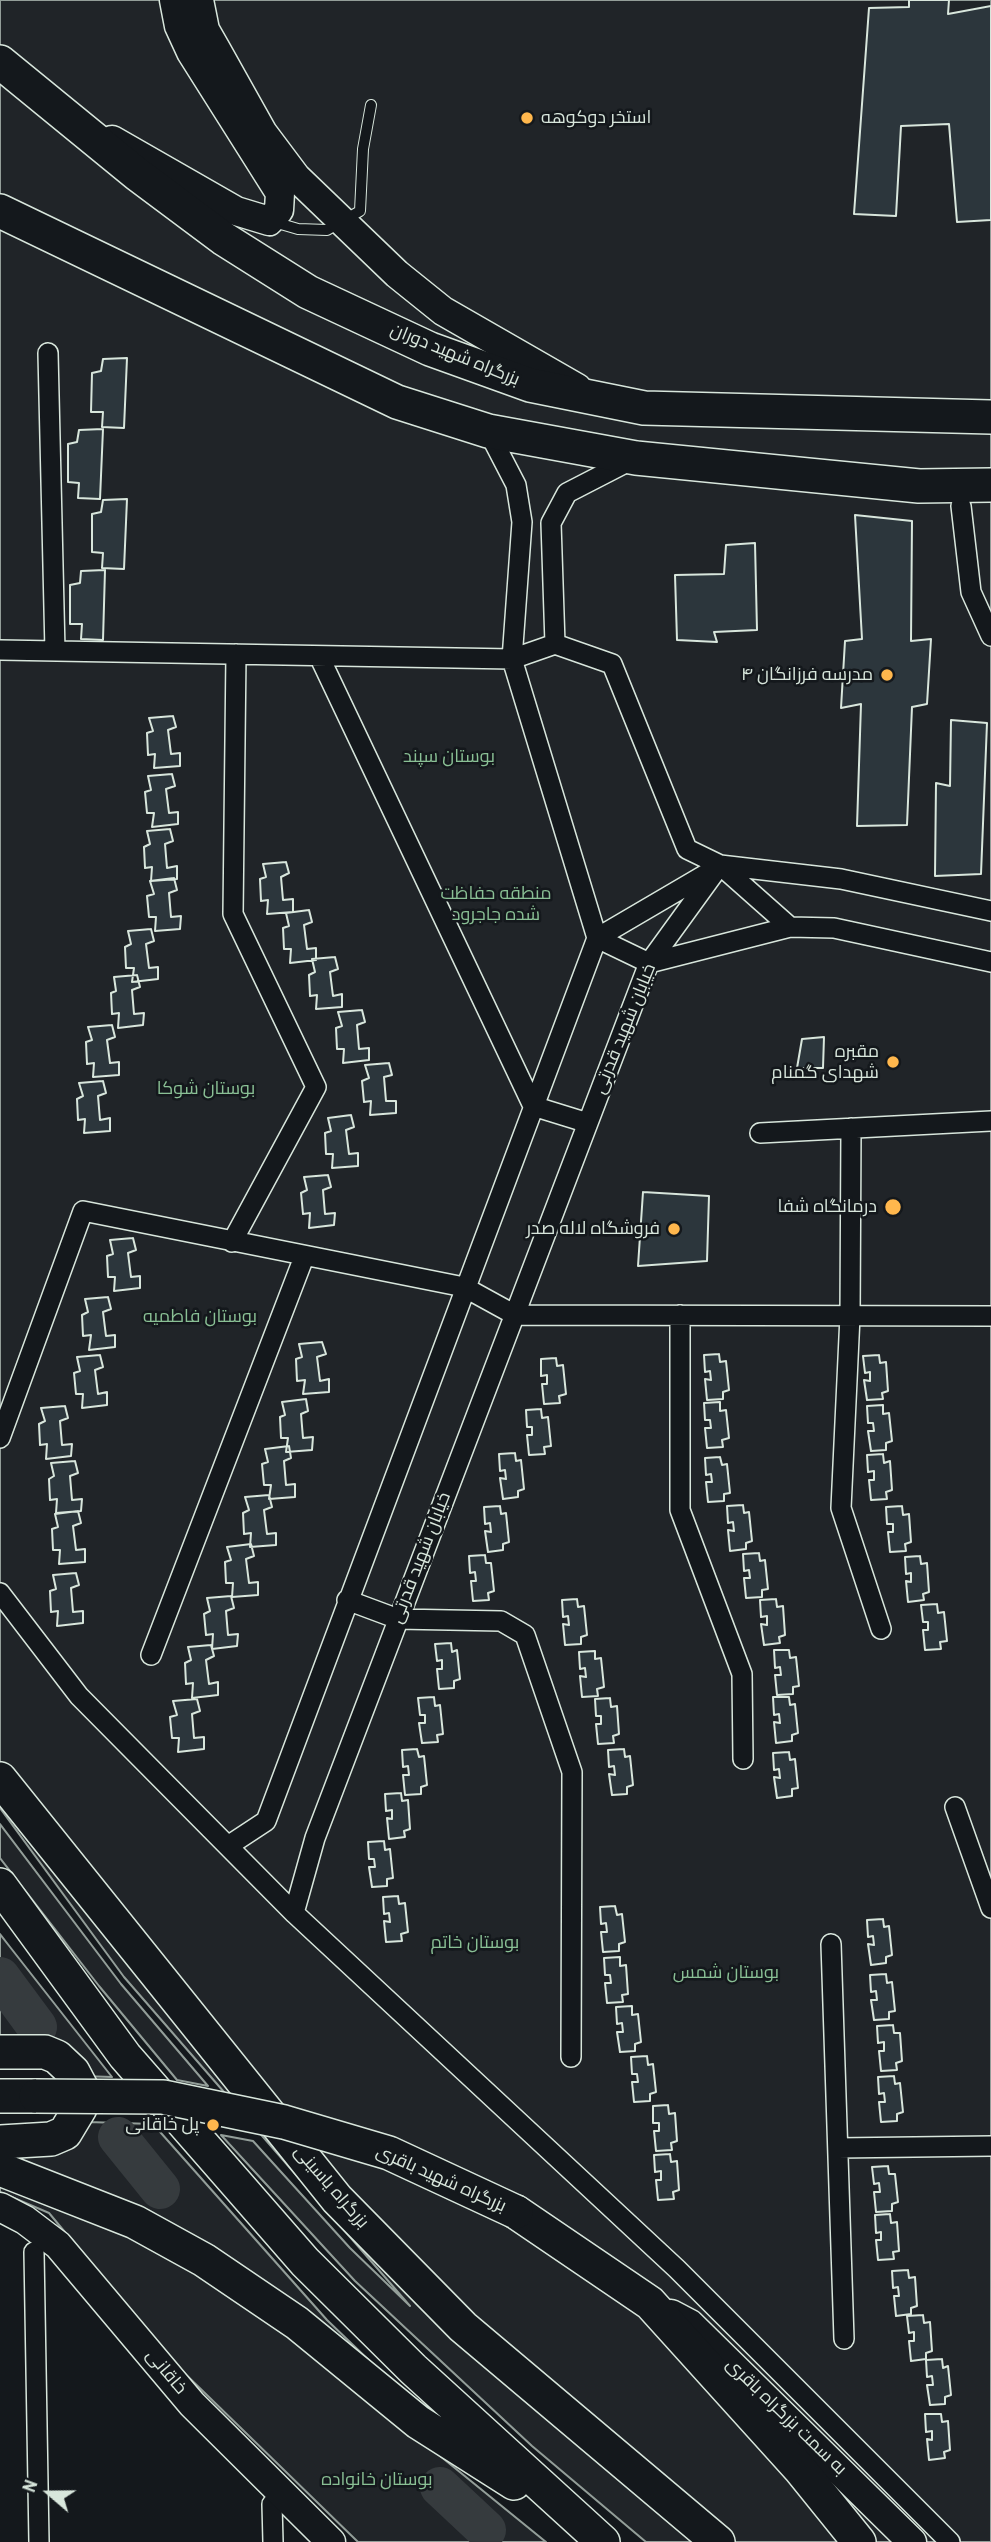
<!DOCTYPE html>
<html>
<head>
<meta charset="utf-8">
<style>
	body { margin:0 }
	#map { position:relative; width:991px; height:2542px; overflow:hidden; background:#14181c; font-family:"Archivo Narrow",sans-serif }
	canvas { display:block }
	.north { position:absolute; left:14px; top:2458px; width:70px; height:70px; -webkit-text-stroke:5px #14181c; paint-order:stroke; rotate:290deg; font-size:19px; font-weight:700; line-height:28px; text-align:center; color:#d8e6dc }
	.north::after { content:''; display:block; margin:auto; width:24px; height:32px; background:#d8e6dc; clip-path:polygon(50% 0,100% 100%,50% 72%,0 100%) }
</style>
</head>
<body>
<div id="map">
<canvas width="991" height="2542"></canvas>
<div class="north">N</div>
</div>
<script>
const ctx = document.querySelector('canvas').getContext('2d');
ctx.lineJoin = 'round';
function fillPath(path, color) { ctx.fillStyle = color; ctx.fill(path, 'evenodd'); }
const toPath = rows => new Path2D(rows.map(r => 'M' + r).join(''));
function strokePath(path, color, width, dash) { ctx.strokeStyle = color; ctx.lineWidth = width; ctx.lineCap = dash ? 'butt' : 'round'; ctx.setLineDash(dash || []); ctx.stroke(path); }
function label(font, color, halo, rows, align = 'center') {
  ctx.font = font + ' "Archivo Narrow",Cairo,sans-serif'; ctx.lineWidth = 5; ctx.setLineDash([]); ctx.textBaseline = 'middle'; ctx.strokeStyle = halo; ctx.fillStyle = color; for (const [text, x, y, turn = 0] of rows) {
    ctx.save(); ctx.translate(x, y); ctx.rotate((+turn || 0) * Math.PI / 180); ctx.textAlign = isNaN(turn) ? turn : align; if (halo) ctx.strokeText(text, 0, 0); ctx.fillText(text, 0, 0); ctx.restore();
  }
}
const green = toPath([
	[0,0,991,0,991,2542,646,2542,532,2446,355,2281,221,2135,253,2141,350,2248,410,2306,124,1977,0,1808,0,0],
	[0,1824,121,1984,208,2086,177,2080,99,1986,0,1858,0,1824],
	[0,1934,10,1947,112,2077,81,2076,0,2042,0,1934],
	[88,2122,153,2124,327,2320,427,2416,347,2349,0,2159,88,2122],
	[0,2183,126,2230,264,2313,546,2542,358,2542,174,2363,49,2213,0,2192,0,2183]
]);
const river = toPath([
	[0,1977,37,2027],
	[118,2137,160,2189],
	[440,2487,486,2530]
]);
const building = toPath([
	[909,0,949,0,948,14,991,6,991,220,957,222,949,124,901,126,896,216,854,214,869,8,909,7,909,0],
	[127,358,124,428,102,427,103,412,91,412,92,373,101,371,103,359,127,358],
	[103,429,100,499,78,498,79,483,68,482,68,444,77,442,79,430,103,429],
	[127,499,124,569,102,568,103,553,92,552,92,514,101,512,103,500,127,499],
	[855,515,912,521,911,641,931,639,927,704,912,707,907,825,857,826,861,704,841,708,845,641,862,639,855,515],
	[755,543,757,630,714,632,717,642,677,640,675,575,724,574,726,545,755,543],
	[105,570,103,640,81,639,82,624,70,624,70,585,80,583,81,571,105,570],
	[173,716,176,727,168,730,171,754,180,753,180,766,154,768,155,754,148,755,147,733,153,731,149,718,173,716],
	[951,720,987,723,981,874,935,876,936,783,950,786,951,720],
	[172,774,175,786,166,789,169,813,178,812,178,824,152,827,154,813,147,813,145,792,151,790,148,776,172,774],
	[170,829,173,841,165,844,167,868,177,866,177,879,151,881,152,867,145,868,144,847,150,844,147,831,170,829],
	[286,862,289,873,281,877,283,900,293,899,293,912,267,914,268,900,261,901,260,879,266,877,263,864,286,862],
	[174,878,177,890,169,893,171,917,181,916,180,929,155,931,156,917,149,917,147,896,154,894,150,881,174,878],
	[309,910,312,922,304,925,307,949,316,948,316,960,290,963,291,949,284,949,283,928,289,926,286,913,309,910],
	[151,929,154,941,146,944,149,968,158,967,158,979,132,982,134,968,126,968,125,947,131,944,128,931,151,929],
	[335,957,338,969,330,972,333,996,342,994,342,1007,316,1009,317,995,310,996,309,975,315,972,312,959,335,957],
	[137,975,140,987,132,990,134,1014,144,1013,143,1025,118,1028,119,1013,112,1014,111,993,116,991,114,977,137,975],
	[362,1010,365,1022,357,1025,359,1049,369,1048,369,1060,343,1063,344,1049,337,1049,336,1028,342,1026,338,1012,362,1010],
	[112,1025,115,1037,107,1040,110,1063,119,1062,119,1075,93,1077,94,1063,87,1064,86,1042,92,1040,88,1027,112,1025],
	[824,1037,823,1068,797,1068,802,1039,824,1037],
	[389,1063,392,1075,384,1077,386,1101,396,1101,396,1113,370,1115,371,1101,364,1102,362,1081,369,1078,365,1065,389,1063],
	[103,1081,106,1093,98,1096,100,1120,110,1118,110,1131,84,1133,85,1119,78,1120,77,1099,83,1096,79,1083,103,1081],
	[351,1115,354,1127,346,1130,349,1154,358,1153,358,1166,332,1168,333,1154,326,1154,325,1133,331,1131,328,1118,351,1115],
	[328,1175,331,1187,323,1190,325,1214,335,1213,334,1225,309,1228,310,1213,303,1214,301,1193,307,1190,304,1177,328,1175],
	[643,1192,709,1196,707,1261,638,1266,643,1192],
	[133,1238,136,1250,128,1253,131,1277,140,1276,140,1288,114,1291,115,1277,108,1277,107,1256,113,1254,110,1240,133,1238],
	[108,1297,111,1309,103,1312,106,1336,115,1335,115,1347,89,1350,91,1335,83,1336,82,1315,88,1312,85,1299,108,1297],
	[322,1342,326,1354,317,1357,320,1381,329,1379,329,1392,303,1394,305,1380,297,1381,296,1359,302,1357,299,1344,322,1342],
	[719,1354,720,1362,726,1361,729,1390,723,1392,723,1399,707,1400,705,1379,711,1380,710,1371,705,1372,704,1355,719,1354],
	[100,1355,103,1367,95,1370,98,1394,107,1392,107,1405,82,1408,83,1394,76,1394,74,1373,80,1371,77,1357,100,1355],
	[879,1355,880,1363,886,1362,888,1391,882,1393,883,1399,867,1400,864,1380,870,1381,870,1372,865,1373,863,1356,879,1355],
	[556,1358,557,1366,563,1365,566,1394,559,1396,560,1403,544,1404,542,1384,547,1384,547,1375,541,1376,541,1359,556,1358],
	[306,1399,308,1411,301,1414,303,1438,313,1437,312,1450,286,1452,288,1438,281,1438,280,1417,285,1415,282,1402,306,1399],
	[720,1402,720,1411,726,1410,729,1438,722,1440,723,1447,707,1448,705,1428,711,1428,710,1420,705,1420,704,1403,720,1402],
	[883,1405,883,1414,889,1413,892,1441,886,1443,886,1450,871,1451,868,1431,874,1431,873,1423,868,1423,867,1406,883,1405],
	[65,1406,68,1418,60,1421,62,1445,72,1444,71,1456,46,1459,47,1444,40,1445,39,1424,45,1421,41,1408,65,1406],
	[541,1409,542,1418,548,1417,551,1446,544,1447,545,1454,529,1455,527,1435,532,1435,532,1427,527,1427,526,1410,541,1409],
	[289,1446,291,1458,284,1461,286,1485,295,1484,295,1497,269,1499,271,1485,264,1485,262,1464,268,1462,265,1449,289,1446],
	[515,1453,516,1461,521,1460,524,1489,518,1491,518,1497,503,1499,500,1478,506,1479,505,1470,500,1471,499,1454,515,1453],
	[883,1454,884,1463,890,1461,892,1490,886,1492,887,1499,871,1500,869,1480,874,1480,874,1471,868,1472,867,1455,883,1454],
	[720,1457,722,1465,727,1464,730,1493,724,1494,724,1501,708,1502,706,1482,712,1482,711,1474,706,1475,705,1458,720,1457],
	[75,1461,78,1473,70,1476,72,1500,82,1499,81,1511,56,1513,57,1499,50,1500,49,1479,54,1476,51,1463,75,1461],
	[269,1495,272,1507,264,1510,267,1534,276,1533,276,1545,250,1547,251,1533,244,1534,243,1513,249,1510,245,1497,269,1495],
	[743,1505,744,1513,749,1512,752,1541,746,1543,746,1549,730,1551,728,1530,734,1531,733,1522,728,1523,727,1506,743,1505],
	[500,1506,501,1514,506,1513,509,1542,503,1544,503,1550,488,1552,485,1531,491,1532,490,1523,485,1524,484,1507,500,1506],
	[902,1506,903,1515,909,1514,911,1542,905,1544,906,1551,890,1552,888,1532,893,1532,893,1524,887,1524,886,1507,902,1506],
	[78,1511,81,1523,73,1526,76,1550,85,1549,85,1562,59,1564,60,1550,53,1550,52,1529,58,1527,55,1514,78,1511],
	[251,1544,254,1556,246,1559,249,1583,258,1582,258,1595,232,1597,233,1583,226,1583,225,1562,231,1560,227,1547,251,1544],
	[759,1553,760,1561,765,1560,768,1589,762,1590,762,1597,746,1598,744,1578,750,1578,749,1570,744,1571,743,1554,759,1553],
	[485,1555,486,1563,491,1563,494,1591,488,1593,489,1600,473,1601,471,1581,476,1581,475,1572,470,1573,469,1556,485,1555],
	[920,1556,921,1564,927,1563,929,1592,923,1594,924,1600,908,1602,906,1581,911,1582,911,1573,906,1574,905,1557,920,1556],
	[76,1573,79,1585,71,1588,73,1612,83,1611,83,1623,57,1626,58,1611,51,1612,50,1591,56,1589,53,1575,76,1573],
	[231,1596,234,1608,226,1611,228,1635,238,1634,237,1646,212,1649,213,1634,206,1635,204,1614,210,1611,207,1598,231,1596],
	[577,1599,578,1607,584,1606,587,1635,581,1637,581,1644,565,1645,563,1624,569,1625,568,1616,563,1617,562,1600,577,1599],
	[776,1599,777,1607,783,1606,785,1635,779,1637,780,1643,764,1645,761,1624,767,1625,767,1616,761,1617,760,1600,776,1599],
	[937,1604,938,1613,944,1612,947,1641,940,1642,941,1649,925,1650,923,1630,928,1630,928,1622,923,1622,921,1605,937,1604],
	[451,1643,452,1652,457,1650,460,1679,454,1681,454,1688,439,1689,437,1669,442,1669,442,1660,437,1661,435,1644,451,1643],
	[211,1645,214,1656,206,1660,209,1684,218,1682,218,1695,192,1698,193,1683,186,1684,185,1663,191,1660,188,1647,211,1645],
	[774,1650,789,1650,790,1658,796,1657,799,1686,793,1687,793,1694,777,1695,775,1675,781,1675,780,1667,775,1668,774,1650],
	[595,1651,595,1659,601,1658,604,1687,597,1689,598,1696,582,1697,580,1676,586,1677,585,1668,580,1669,579,1652,595,1651],
	[434,1697,435,1706,440,1705,443,1734,437,1735,438,1742,422,1743,419,1723,425,1723,425,1715,420,1715,418,1698,434,1697],
	[773,1697,789,1697,790,1705,795,1704,798,1733,792,1735,792,1741,776,1743,774,1722,780,1723,779,1714,774,1715,773,1697],
	[610,1698,611,1707,617,1706,619,1734,613,1736,614,1743,598,1744,596,1724,601,1724,601,1716,596,1716,595,1699,610,1698],
	[197,1699,200,1711,192,1714,194,1738,204,1737,204,1749,178,1752,179,1738,172,1738,170,1717,177,1715,173,1701,197,1699],
	[417,1749,419,1757,424,1756,427,1785,421,1787,421,1794,405,1795,403,1775,409,1775,408,1766,403,1767,402,1750,417,1749],
	[624,1749,625,1757,630,1756,633,1785,627,1787,627,1794,612,1795,609,1774,615,1775,614,1766,609,1767,608,1750,624,1749],
	[789,1752,790,1760,795,1759,798,1788,792,1789,792,1796,777,1798,774,1777,780,1778,779,1769,774,1770,773,1753,789,1752],
	[401,1793,402,1801,408,1800,410,1829,404,1831,405,1837,389,1839,387,1818,392,1819,392,1810,386,1811,385,1794,401,1793],
	[384,1841,385,1850,390,1849,393,1878,387,1879,387,1886,372,1887,369,1867,375,1867,374,1859,369,1859,368,1842,384,1841],
	[398,1896,399,1904,405,1903,408,1932,401,1934,402,1941,386,1942,384,1921,390,1922,389,1913,384,1914,383,1897,398,1896],
	[615,1906,617,1915,622,1914,625,1942,619,1944,619,1951,603,1952,601,1932,607,1932,606,1923,601,1924,600,1907,615,1906],
	[883,1919,884,1927,889,1926,892,1955,886,1957,886,1963,871,1965,868,1944,874,1945,873,1936,868,1937,867,1920,883,1919],
	[620,1957,620,1966,626,1965,628,1994,622,1995,623,2002,607,2003,605,1983,611,1983,610,1975,605,1975,604,1958,620,1957],
	[886,1974,887,1983,892,1982,895,2011,889,2012,889,2019,874,2020,871,2000,877,2000,876,1991,871,1992,870,1975,886,1974],
	[632,2006,632,2015,638,2014,641,2042,635,2044,635,2051,620,2052,617,2032,623,2032,622,2023,617,2024,616,2007,632,2006],
	[893,2025,894,2033,900,2033,902,2061,896,2063,897,2070,881,2071,879,2051,884,2051,884,2042,878,2043,877,2026,893,2025],
	[647,2056,648,2065,653,2064,656,2092,650,2094,650,2101,634,2102,632,2082,638,2082,637,2074,632,2074,631,2057,647,2056],
	[894,2076,895,2084,900,2083,903,2112,897,2114,897,2121,881,2122,879,2102,885,2102,884,2093,879,2094,878,2077,894,2076],
	[668,2105,669,2114,675,2113,677,2141,671,2143,672,2150,656,2151,654,2131,659,2131,659,2123,653,2123,653,2106,668,2105],
	[670,2154,671,2162,677,2161,679,2190,673,2192,674,2199,658,2200,656,2180,661,2180,661,2171,655,2172,654,2155,670,2154],
	[888,2166,889,2174,895,2174,898,2202,892,2204,892,2211,876,2212,874,2192,880,2192,879,2183,874,2184,872,2167,888,2166],
	[890,2214,891,2223,897,2222,899,2251,893,2252,894,2259,878,2260,876,2240,881,2240,881,2232,876,2233,875,2215,890,2214],
	[908,2270,909,2278,915,2277,917,2306,911,2308,911,2314,896,2316,894,2296,899,2296,898,2287,893,2288,892,2271,908,2270],
	[923,2315,924,2323,930,2322,932,2351,926,2353,926,2359,911,2361,909,2341,914,2341,914,2332,909,2333,907,2316,923,2315],
	[942,2359,943,2368,948,2366,951,2395,945,2397,945,2404,930,2405,927,2385,933,2385,932,2376,927,2377,926,2360,942,2359],
	[925,2414,941,2414,942,2422,948,2421,950,2450,944,2452,945,2458,929,2460,927,2439,932,2440,932,2431,926,2432,925,2414]
]);
const service = toPath([
	[274,222,298,229,327,230,360,211,363,149,371,105]
]);
const minor = toPath([
	[48,353,55,651],
	[488,431,516,485,522,522,512,659,597,938,649,963,790,927,834,928,991,962],
	[961,506,971,592,991,636],
	[555,644,551,523,567,493,633,459],
	[0,650,512,659,555,644,612,664,687,849,720,865,841,879,991,911],
	[319,656,533,1106,588,1123],
	[720,865,790,927],
	[851,1128,850,1316,841,1508,881,1629],
	[760,1133,991,1121],
	[232,1242,316,1087,233,914,236,654],
	[680,1315,680,1510,742,1674,743,1759],
	[0,1438,83,1211,464,1287,515,1315,991,1316],
	[0,1593,79,1696,294,1913,677,2269,950,2542],
	[347,1600,398,1619,501,1621,525,1635,572,1772,571,2057],
	[151,1655,304,1257],
	[955,1807,991,1908],
	[228,1846,266,1821,597,938,713,870],
	[294,1913,315,1838,649,963,720,865],
	[831,1944,844,2339],
	[838,2148,991,2146],
	[34,2252,39,2542],
	[272,2504,273,2542]
]);
const secondary = toPath([
	[199,0,205,30,217,51,263,133,296,177,397,274,443,311,577,388],
	[112,140,236,211,269,221,279,210,280,193,191,52,179,26,174,0],
	[0,2207,25,2220,58,2245,192,2404,331,2542],
	[671,2314,690,2324,912,2542]
]);
const trunk = toPath([
	[0,62,137,174,224,239,308,292,430,349,530,385,644,408,991,417],
	[0,211,397,402,488,431,636,458,919,486,991,485],
	[0,1779,337,2199,463,2327,718,2542],
	[0,1885,125,2056,305,2262,413,2369,603,2542],
	[0,2052,45,2052,57,2057,73,2072,82,2089,80,2108,65,2133,51,2139,0,2142],
	[0,2096,36,2096],
	[0,2169,135,2222,204,2260,297,2323,418,2422,514,2483],
	[516,2212,650,2303,800,2469,859,2542]
]);
const trunkBridge = toPath([
	[36,2096,163,2097,284,2122,389,2153,516,2212]
]);
const markers = [
	[527,118,7,"#ffb74d"],
	[887,675,7,"#ffb74d"],
	[893,1062,7,"#ffb74d"],
	[893,1207,9,"#ffb74d"],
	[674,1229,7,"#ffb74d"],
	[213,2125,7,"#ffb74d"]
];
const poiNames = [
	["استخر دوکوهه",541,118,"left"],
	["مدرسه فرزانگان ۴",873,675],
	["مقبره",879,1052],
	["شهدای گمنام",879,1073],
	["درمانگاه شفا",877,1207],
	["فروشگاه لاله صدر",660,1229],
	["پل خاقانی",199,2125]
];
const streetNames = [
	["بزرگراه شهید دوران",455,355,22],
	["خیابان شهید قدرتی",625,1029,-68],
	["خیابان شهید قدرتی",421,1558,-69],
	["بزرگراه شهید باقری",441,2179,24],
	["بزرگراه یاسینی",331,2187,49],
	["خاقانی",166,2372,50],
	["به سمت بزرگراه باقری",786,2417,44]
];
const parkNames = [
	["بوستان سپند",449,757],
	["منطقه حفاظت",496,894],
	["شده جاجرود",496,915],
	["بوستان شوکا",206,1089],
	["بوستان فاطمیه",200,1317],
	["بوستان خاتم",475,1943],
	["بوستان شمس",726,1973],
	["بوستان خانواده",377,2480]
];
fillPath(green, '#202428');
strokePath(green, '#939e99', 2);
strokePath(river, '#363b3e', 40);
fillPath(building, '#2c363c');
strokePath(building, '#d8e6dc', 2);
strokePath(service, '#d8e6dc', 12);
strokePath(minor, '#d8e6dc', 22);
strokePath(secondary, '#d8e6dc', 31);
strokePath(trunk, '#d8e6dc', 36);
strokePath(service, '#14181c', 10);
strokePath(minor, '#14181c', 19);
strokePath(secondary, '#14181c', 28);
strokePath(trunk, '#14181c', 33);
strokePath(trunkBridge, '#d8e6dc', 36, []);
strokePath(trunkBridge, '#14181c', 33);
for (const [x, y, r, color] of markers) { const dot = new Path2D(); dot.arc(x, y, r, 0, 2 * Math.PI); ctx.fillStyle = color; ctx.fill(dot); strokePath(dot, '#14181c', 2.5); }
label('18px', '#d8e6dc', '#14181c', poiNames, 'right');
label('18px', '#d8e6dc', '#14181c', streetNames);
label('18px', '#8ac095', '#14181c', parkNames);
</script>
</body>
</html>
